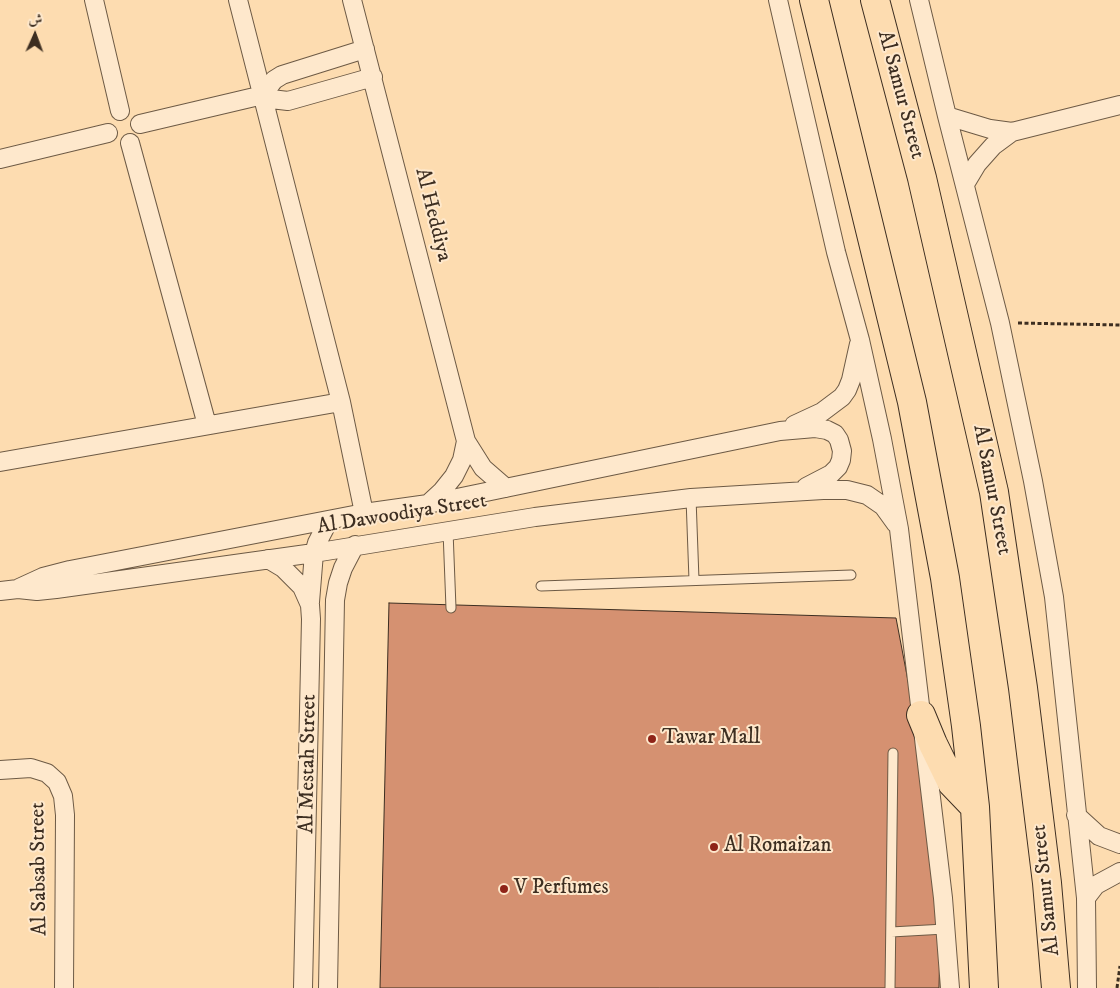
<!DOCTYPE html>
<html>
<head>
<meta charset="utf-8">
<style>
	body { margin:0 }
	#map { position:relative; width:1120px; height:988px; overflow:hidden; background:#fddcb0; font-family:"IM FELL DW Pica",Amiri,serif }
	canvas { display:block }
	.north { position:absolute; left:10px; top:10px; width:50px; height:50px; -webkit-text-stroke:4px #fee8cc; paint-order:stroke; rotate:2deg; font-size:14px; font-weight:700; line-height:20px; text-align:center; color:#3d2e21 }
	.north::after { content:''; display:block; margin:auto; width:18px; height:22px; background:#3d2e21; clip-path:polygon(50% 0,100% 100%,50% 72%,0 100%) }
</style>
</head>
<body>
<div id="map">
<canvas width="1120" height="988"></canvas>
<div class="north">ش</div>
</div>
<script>
const ctx = document.querySelector('canvas').getContext('2d');
ctx.lineJoin = 'round';
function fillPath(path, color) { ctx.fillStyle = color; ctx.fill(path, 'evenodd'); }
const toPath = rows => new Path2D(rows.map(r => 'M' + r).join(''));
function strokePath(path, color, width, dash) { ctx.strokeStyle = color; ctx.lineWidth = width; ctx.lineCap = dash ? 'butt' : 'round'; ctx.setLineDash(dash || []); ctx.stroke(path); }
function label(font, color, halo, rows, align = 'center') {
  ctx.font = font + ' "IM FELL DW Pica",serif'; ctx.lineWidth = 4; ctx.setLineDash([]); ctx.textBaseline = 'middle'; ctx.strokeStyle = halo; ctx.fillStyle = color; for (const [text, x, y, turn = 0] of rows) {
    ctx.save(); ctx.translate(x, y); ctx.rotate((+turn || 0) * Math.PI / 180); ctx.textAlign = isNaN(turn) ? turn : align; if (halo) ctx.strokeText(text, 0, 0); ctx.fillText(text, 0, 0); ctx.restore();
  }
}
const building = toPath([
	[389,603,896,618,942,859,939,988,380,988,389,603]
]);
const path = toPath([
	[1018,323,1120,325],
	[1117,988,1120,966]
]);
const service = toPath([
	[691,498,694,580],
	[448,531,451,608],
	[541,586,851,575],
	[891,932,945,929],
	[890,988,893,753]
]);
const minor = toPath([
	[94,0,120,111],
	[238,0,341,402,364,513],
	[352,0,466,441,483,468,506,488],
	[778,0,836,252,860,340,882,439,899,529,943,898,950,988],
	[919,0,947,116,1000,323,1033,481,1054,597,1086,898,1087,988],
	[263,95,274,80,282,75,365,49],
	[947,116,990,129,1012,132,1120,105],
	[140,124,263,95,271,99,288,101,373,77],
	[130,143,207,425],
	[0,159,108,133],
	[965,184,977,164,993,146,1012,132],
	[794,425,822,412,842,397,847,390,851,380,859,344],
	[0,462,341,402],
	[429,503,442,491,454,476,462,460,466,441],
	[268,559,283,568,302,587,310,605,311,619,303,988],
	[19,588,43,577,70,570,364,513,428,504,780,431,815,428,827,430,835,434,839,440,842,451,841,460,838,467,831,474,806,487],
	[0,591,18,589,37,591,56,589,314,553,535,517,691,498,823,490,847,490,867,495,883,506,896,524],
	[310,602,314,553,317,543,329,520],
	[0,770,31,768,47,773,57,782,63,796,65,815,64,988],
	[1076,815,1099,836,1120,844],
	[1086,898,1096,885,1120,872],
	[328,988,335,600,338,583,343,568,355,545]
]);
const primary = toPath([
	[814,0,912,402,945,578,966,726,975,807,984,988],
	[875,0,922,178,994,492,1023,688,1047,883,1056,988],
	[921,715,933,744,952,783,975,807]
]);
const markers = [
	[652,739,5,"#8f2418"],
	[714,847,5,"#8f2418"],
	[504,889,5,"#8f2418"]
];
const streetNames = [
	["Al Samur Street",900,95,75],
	["Al Heddiya",432,215,76],
	["Al Samur Street",991,490,79],
	["Al Dawoodiya Street",402,515,-9],
	["Al Mestah Street",309,764,-89],
	["Al Sabsab Street",40,869,-91],
	["Al Samur Street",1047,890,-96]
];
const poiNames = [
	["Tawar Mall",662,739],
	["Al Romaizan",724,847],
	["V Perfumes",514,889]
];
fillPath(building, '#d59171');
strokePath(building, '#3d2e21', 1);
strokePath(service, '#6d5a45', 11);
strokePath(minor, '#6d5a45', 20);
strokePath(primary, '#3d2e21', 30);
strokePath(path, '#3d2e21', 3, [4, 2.5]);
strokePath(service, '#fee8cc', 9);
strokePath(minor, '#fee8cc', 18);
strokePath(primary, '#fddcb0', 28);
for (const [x, y, r, color] of markers) { const dot = new Path2D(); dot.arc(x, y, r, 0, 2 * Math.PI); ctx.fillStyle = color; ctx.fill(dot); strokePath(dot, '#fee8cc', 2); }
label('21px', '#3d2e21', '#fee8cc', streetNames);
label('21px', '#3d2e21', '#fee8cc', poiNames, 'left');
</script>
</body>
</html>
